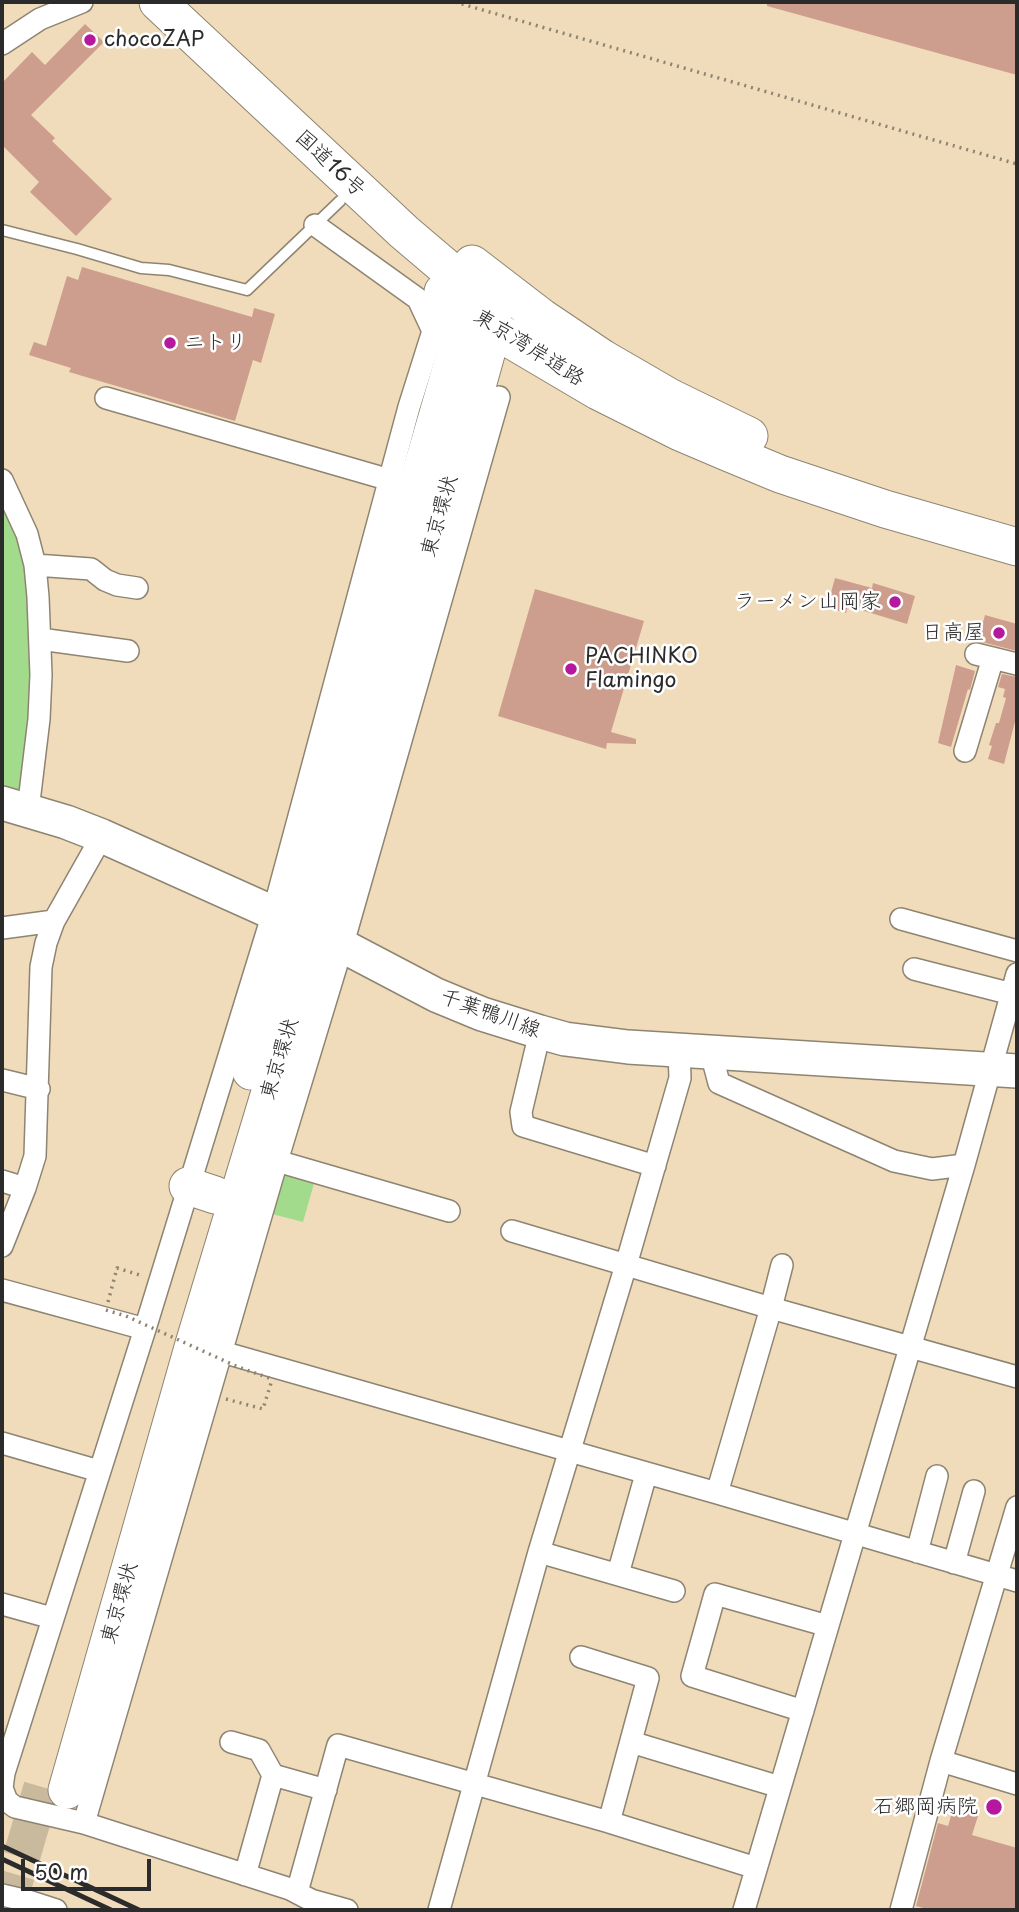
<!DOCTYPE html>
<html>
<head>
<meta charset="utf-8">
<style>
	body { margin:0 }
	#map { position:relative; width:1019px; height:1912px; overflow:hidden; background:#f0dcba; font-family:"Playpen Sans",sans-serif }
	canvas { display:block }
	.frame { position:absolute; inset:0; border:4px solid #2b2b2b; pointer-events:none }
	.scale { position:absolute; left:21px; top:1859px; width:130px; height:32px; box-sizing:border-box; border:4px solid #2b2b2b; border-top:0; padding-left:9px; font-size:21px; line-height:24px; white-space:nowrap; color:#2b2b2b; -webkit-text-stroke:5px #fff; paint-order:stroke }
</style>
</head>
<body>
<div id="map">
<canvas width="1019" height="1912"></canvas>
<div class="frame"></div>
<div class="scale">50 m</div>
</div>
<script>
const ctx = document.querySelector('canvas').getContext('2d');
ctx.lineJoin = 'round';
function fillPath(path, color) { ctx.fillStyle = color; ctx.fill(path, 'evenodd'); }
const toPath = rows => new Path2D(rows.map(r => 'M' + r).join(''));
function strokePath(path, color, width, dash) { ctx.strokeStyle = color; ctx.lineWidth = width; ctx.lineCap = dash ? 'butt' : 'round'; ctx.setLineDash(dash || []); ctx.stroke(path); }
function label(font, color, halo, rows, align = 'center') {
  ctx.font = font + ' "Playpen Sans","Klee One",sans-serif'; ctx.lineWidth = 5; ctx.setLineDash([]); ctx.textBaseline = 'middle'; ctx.strokeStyle = halo; ctx.fillStyle = color; for (const [text, x, y, turn = 0] of rows) {
    ctx.save(); ctx.translate(x, y); ctx.rotate((+turn || 0) * Math.PI / 180); ctx.textAlign = isNaN(turn) ? turn : align; if (halo) ctx.strokeText(text, 0, 0); ctx.fillText(text, 0, 0); ctx.restore();
  }
}
const green = toPath([
	[2,499,25,553,32,586,32,707,20,792,2,788],
	[285,1171,315,1180,303,1222,272,1214]
]);
const building = toPath([
	[767,2,1017,2,1017,75,767,6],
	[85,24,104,42,31,115,55,138,52,141,112,199,76,236,30,192,39,182,2,145,2,83,32,52,45,65],
	[82,267,252,317,254,308,275,314,261,363,253,360,235,421,69,372,71,368,29,355,34,342,46,346,67,276,78,280],
	[835,578,872,588,873,583,915,596,907,624,848,606,846,613,827,607],
	[535,589,644,621,611,732,636,739,636,744,607,743,606,749,498,716],
	[985,615,1017,624,1017,651,978,641],
	[956,665,975,671,970,690,968,689,951,747,938,743],
	[1002,674,1017,677,1017,714,1004,764,988,759,992,746,989,745,996,723,999,723,1006,698,1003,697,1005,689,998,687],
	[953,1809,978,1816,972,1835,1017,1848,1017,1910,931,1910,916,1906,938,1823,948,1826]
]);
const highwayTunnel = toPath([
	[6,1910,42,1787]
]);
const path = toPath([
	[455,2,1017,164],
	[108,1302,117,1268,143,1276],
	[226,1399,263,1409,271,1383]
]);
const lane = toPath([
	[2,230,77,249,141,268,169,270,247,290,340,201]
]);
const street = toPath([
	[2,44,40,19,82,2],
	[315,225,418,299,433,331,409,407,273,913,145,1329,4,1773,2,1788,7,1801,15,1807,84,1823,290,1889,311,1900,347,1910],
	[106,398,390,480],
	[2,480,27,534,35,565,38,597,41,675,39,719,28,810],
	[35,565,91,569,105,580,117,585,137,588],
	[40,639,128,651],
	[976,654,1017,664],
	[965,751,993,658],
	[901,919,1017,951],
	[2,928,54,921],
	[914,969,1012,994],
	[540,1032,521,1112,523,1126,655,1166],
	[711,1053,719,1083,894,1161,932,1169,964,1165],
	[2,1080,39,1089],
	[277,1161,449,1211],
	[2,1181,25,1188],
	[512,1231,771,1308,1017,1377],
	[2,1246,25,1188,35,1156,41,967,46,943,54,921,102,836],
	[2,1290,145,1329],
	[222,1352,717,1493,1017,1581],
	[2,1443,99,1471],
	[717,1493,771,1308,782,1265],
	[539,1552,674,1591],
	[917,1552,937,1476],
	[954,1563,974,1491],
	[618,1574,646,1474],
	[2,1604,52,1618],
	[581,1657,648,1678,609,1822],
	[803,1711,692,1676,715,1594,828,1626],
	[231,1742,259,1750,273,1775,245,1875],
	[631,1742,780,1787],
	[941,1761,1017,1784],
	[273,1775,326,1790],
	[84,1823,277,1161,342,947,499,397],
	[297,1892,338,1745,609,1822,756,1868],
	[2,1895,28,1901,56,1910],
	[439,1910,539,1552,626,1265,680,1078,679,1051],
	[744,1910,964,1165,1017,974],
	[901,1910,941,1761,1017,1507]
]);
const primary = toPath([
	[2,803,66,822,102,836,318,933,436,995,482,1014,540,1032,565,1039,628,1047,1017,1071]
]);
const highway = toPath([
	[472,264,541,317,602,358,671,398,749,436],
	[474,315,493,329,598,391,680,432,727,452,780,474,885,509,1017,547],
	[251,1071,290,922,457,349,457,325,453,309,443,292],
	[188,1186,215,1195],
	[67,1790,194,1344,318,933,438,525,493,329,492,312,484,300,404,232,158,2]
]);
const rail = toPath([
	[2,1846,139,1910],
	[2,1859,111,1910]
]);
const pathBridge = toPath([
	[106,1310,126,1316,238,1367,272,1379]
]);
const markers = [
	[90,40,7,"#b5179e"],
	[170,343,7,"#b5179e"],
	[895,602,7,"#b5179e"],
	[999,633,7,"#b5179e"],
	[571,669,7,"#b5179e"],
	[994,1807,9,"#b5179e"]
];
const poiNames = [
	["chocoZAP",104,40],
	["ニトリ",184,343],
	["ラーメン山岡家",881,602,"right"],
	["日高屋",985,633,"right"],
	["PACHINKO",585,657],
	["Flamingo",585,681],
	["石郷岡病院",978,1807,"right"]
];
const streetNames = [
	["国道16号",330,164,43],
	["東京湾岸道路",529,348,32],
	["東京環状",440,516,-74],
	["千葉鴨川線",490,1014,20],
	["東京環状",280,1059,-73],
	["東京環状",120,1603,-74]
];
fillPath(green, '#a3db8d');
fillPath(building, '#cd9e8d');
strokePath(highwayTunnel, '#c9b99d', 37, [37, 18]);
strokePath(lane, '#8e8472', 13);
strokePath(street, '#8e8472', 24);
strokePath(primary, '#8e8472', 36);
strokePath(highway, '#8e8472', 39);
strokePath(path, '#8e8472', 3.5, [2, 5]);
strokePath(lane, '#fff', 10);
strokePath(street, '#fff', 21);
strokePath(primary, '#fff', 33);
strokePath(highway, '#fff', 37);
strokePath(rail, '#2b2b2b', 5);
strokePath(pathBridge, '#8e8472', 3.5, [2, 5]);
for (const [x, y, r, color] of markers) { const dot = new Path2D(); dot.arc(x, y, r, 0, 2 * Math.PI); ctx.fillStyle = color; ctx.fill(dot); strokePath(dot, '#fff', 2.5); }
label('21px', '#2b2b2b', '#fff', poiNames, 'left');
label('21px', '#2b2b2b', '#fff', streetNames);
</script>
</body>
</html>
